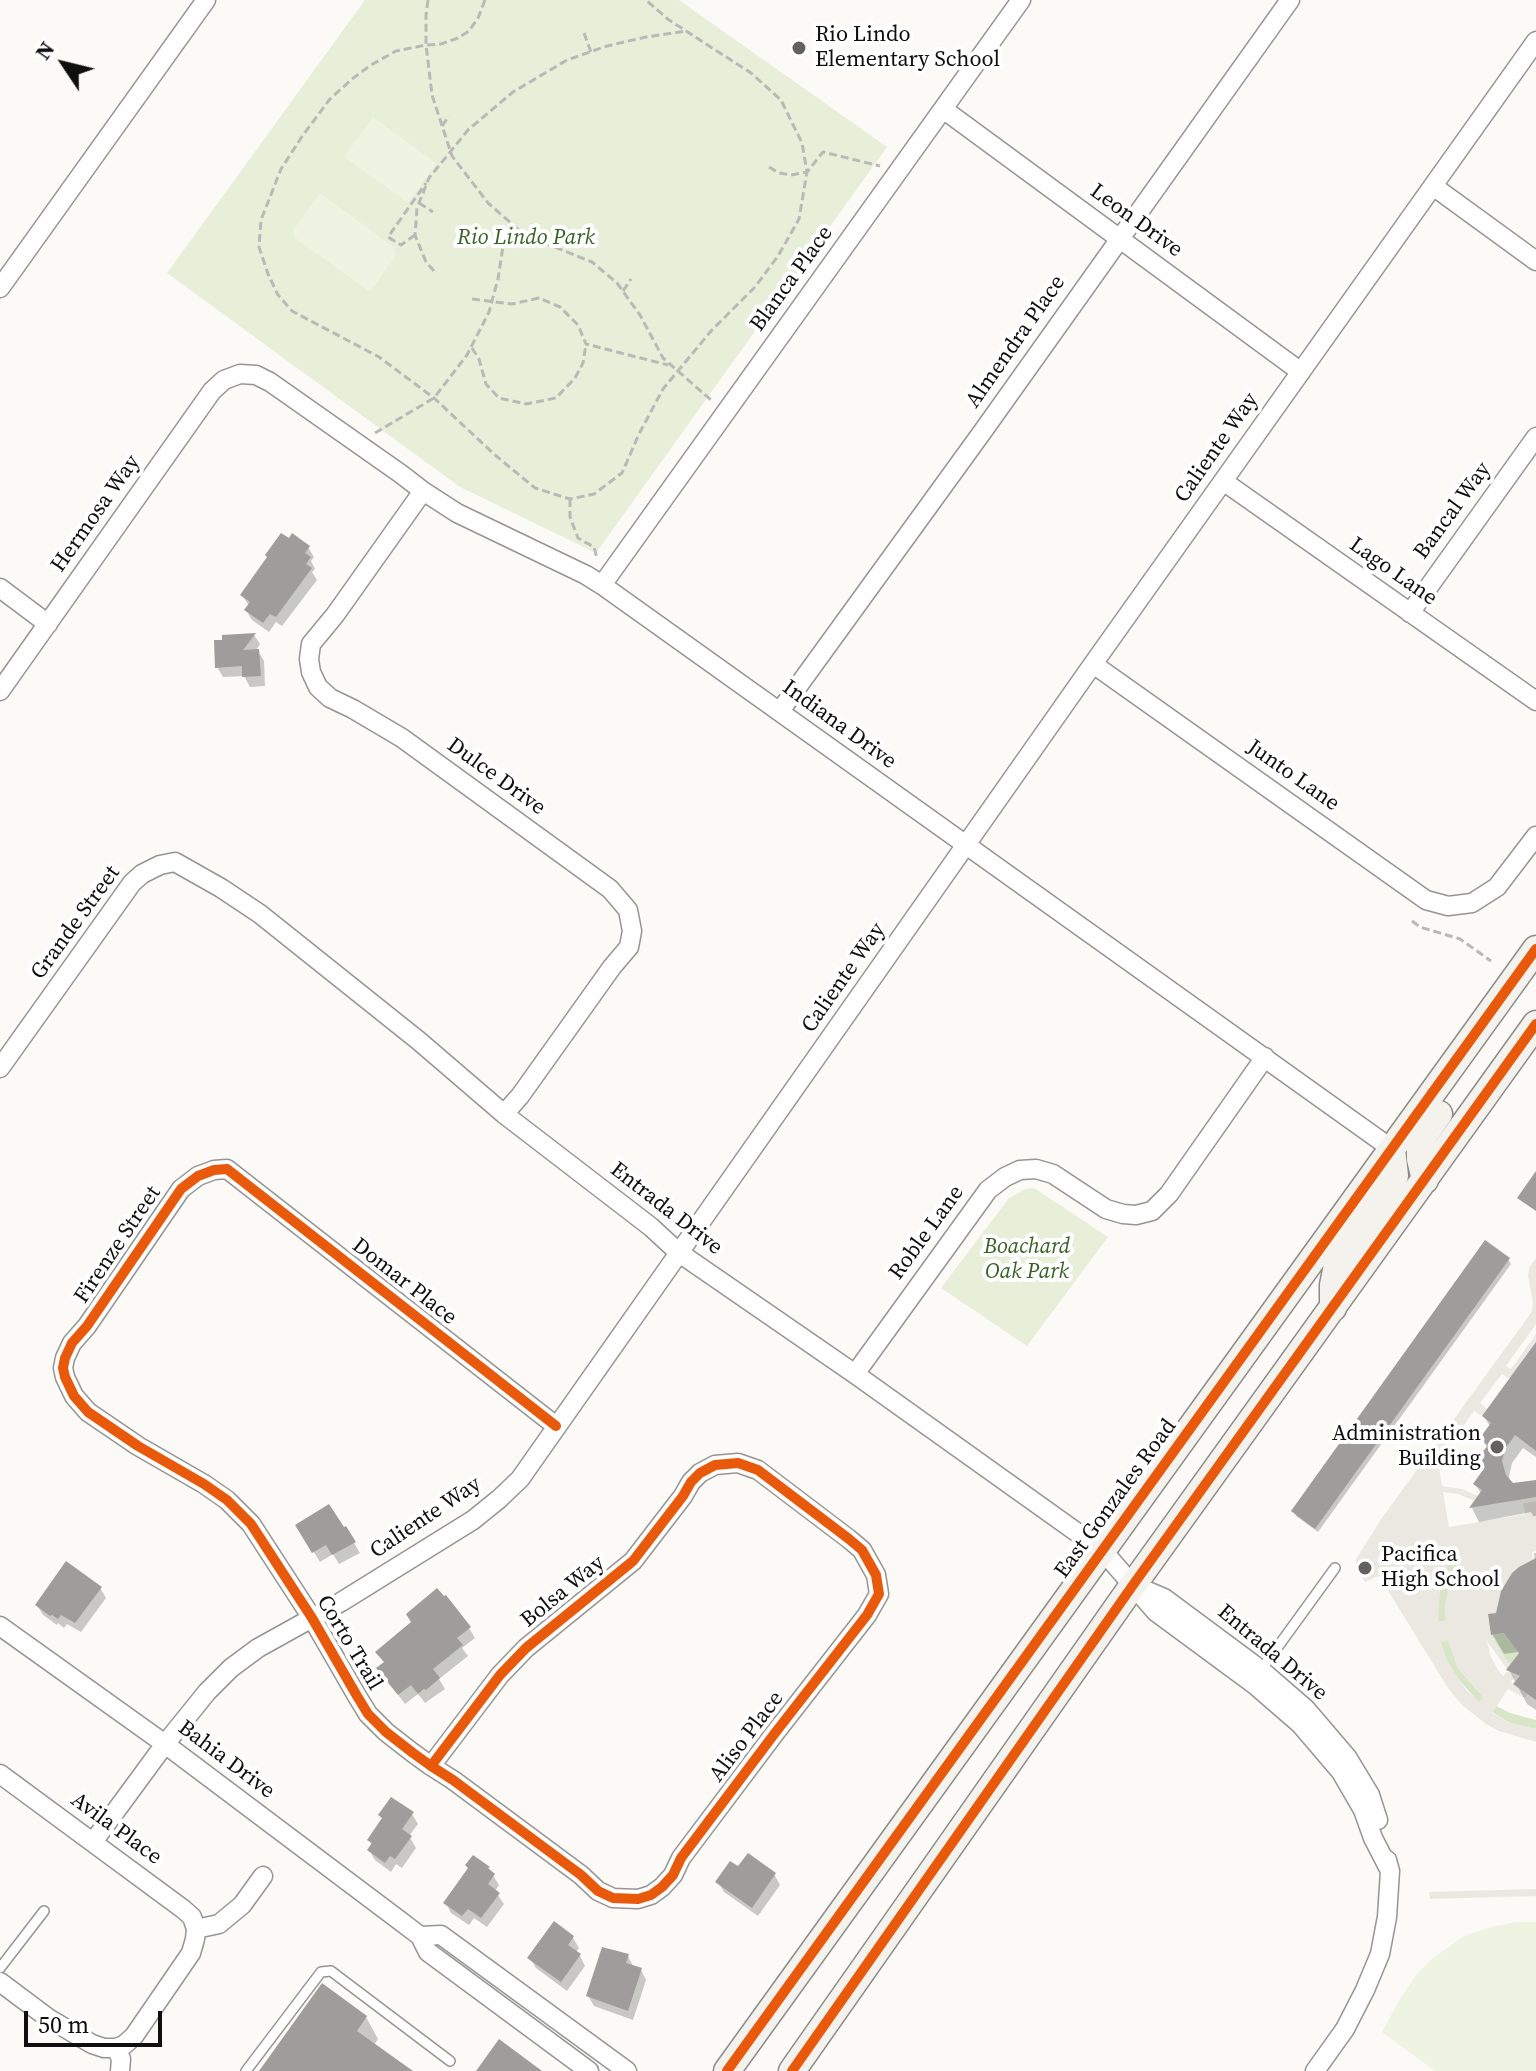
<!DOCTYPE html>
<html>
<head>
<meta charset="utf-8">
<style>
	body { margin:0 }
	#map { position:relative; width:1536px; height:2071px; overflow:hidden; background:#fbfaf6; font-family:"Source Serif 4",serif }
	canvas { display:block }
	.north { position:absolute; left:24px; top:24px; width:80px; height:80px; -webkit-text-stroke:6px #fff; paint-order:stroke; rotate:305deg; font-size:22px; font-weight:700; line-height:32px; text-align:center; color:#0f0f0f }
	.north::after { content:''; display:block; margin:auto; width:28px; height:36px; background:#0f0f0f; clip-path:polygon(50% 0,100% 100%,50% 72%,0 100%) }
	.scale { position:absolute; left:24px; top:2011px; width:138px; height:36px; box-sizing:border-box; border:4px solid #0f0f0f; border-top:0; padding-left:10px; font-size:24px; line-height:28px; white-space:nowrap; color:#0f0f0f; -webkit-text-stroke:6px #fff; paint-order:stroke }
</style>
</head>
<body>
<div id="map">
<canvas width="1536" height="2071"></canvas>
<div class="north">N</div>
<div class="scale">50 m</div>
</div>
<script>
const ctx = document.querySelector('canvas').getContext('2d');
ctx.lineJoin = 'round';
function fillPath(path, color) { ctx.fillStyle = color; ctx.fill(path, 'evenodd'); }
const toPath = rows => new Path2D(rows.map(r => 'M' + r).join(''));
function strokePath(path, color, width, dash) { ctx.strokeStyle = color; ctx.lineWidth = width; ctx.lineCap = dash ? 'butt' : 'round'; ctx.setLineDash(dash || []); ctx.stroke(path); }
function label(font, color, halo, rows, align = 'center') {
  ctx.font = font + ' "Source Serif 4",serif'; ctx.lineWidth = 8; ctx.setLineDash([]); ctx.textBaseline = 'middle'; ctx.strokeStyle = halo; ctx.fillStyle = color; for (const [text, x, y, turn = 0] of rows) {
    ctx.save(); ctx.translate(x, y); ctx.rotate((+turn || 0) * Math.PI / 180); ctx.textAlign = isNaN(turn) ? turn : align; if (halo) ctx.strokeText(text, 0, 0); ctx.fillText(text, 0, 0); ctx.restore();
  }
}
const green = toPath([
	[365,0,679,0,887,147,596,553,460,487,167,273],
	[1034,1188,1108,1237,1027,1346,941,1288,1009,1198,1025,1189]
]);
const forest = toPath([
	[1454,1552,1462,1556,1454,1573,1445,1606,1446,1621,1437,1622,1440,1587,1445,1570],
	[1506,1633,1519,1653,1510,1665,1500,1651,1491,1635],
	[1448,1639,1458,1668,1484,1698,1479,1703,1455,1675,1446,1659,1440,1641],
	[1496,1706,1510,1713,1536,1720,1536,1729,1510,1723,1492,1712]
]);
const pitch = toPath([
	[373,117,436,163,408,203,344,157],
	[320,193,394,247,396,256,370,292,295,238,293,230],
	[1515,1922,1536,1922,1536,2071,1435,2071,1382,2032,1399,2001,1415,1976,1432,1959,1464,1936,1488,1928]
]);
const plaza = toPath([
	[1536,1258,1536,1324,1506,1366,1511,1369,1536,1334,1536,1342,1511,1380,1502,1374,1480,1403,1487,1409,1482,1416,1474,1411,1438,1462,1442,1486,1462,1489,1478,1496,1475,1501,1458,1494,1443,1492,1449,1527,1525,1514,1523,1503,1536,1501,1536,1551,1532,1552,1533,1560,1512,1573,1501,1591,1496,1613,1488,1615,1491,1635,1500,1651,1510,1665,1507,1669,1487,1641,1490,1655,1498,1670,1503,1676,1508,1671,1515,1677,1511,1682,1527,1694,1525,1698,1508,1689,1492,1713,1510,1723,1536,1729,1536,1742,1499,1731,1486,1724,1462,1705,1448,1688,1379,1576,1365,1582,1356,1567,1356,1559,1382,1518,1531,1313,1533,1304,1528,1275,1530,1266],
	[1454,1552,1461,1556,1448,1589,1445,1606,1446,1621,1438,1622,1440,1587,1445,1570],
	[1448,1640,1458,1668,1484,1698,1479,1702,1466,1690,1446,1659,1440,1642],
	[1536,1889,1536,1896,1430,1899,1429,1892]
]);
const shadow = toPath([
	[308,547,314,557,311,561,315,569,312,572,317,580,282,626,276,622,269,632,252,620,246,610,249,606,242,595],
	[254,635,260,644,257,649,264,661,265,686,250,687,244,676,223,677,217,667,224,637],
	[1508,1259,1511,1264,1318,1532,1296,1516,1294,1511],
	[1536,1345,1536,1457,1523,1448,1512,1463,1509,1477,1511,1485,1536,1482,1536,1516,1533,1516,1531,1512,1479,1522,1472,1508,1482,1495,1475,1484,1484,1472,1479,1461,1488,1449,1482,1439,1490,1427,1484,1416],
	[298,1526,345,1528,360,1553,339,1564,333,1554,320,1562],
	[1534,1553,1536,1553,1536,1710,1527,1704,1509,1670,1520,1655,1518,1652,1504,1654,1493,1635,1498,1614,1535,1560],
	[100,1588,106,1598,81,1632,67,1624,64,1628,58,1623,57,1625,43,1615,37,1605],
	[469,1628,475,1638,462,1648,468,1656,439,1679,445,1689,425,1703,418,1694,405,1704,379,1669,385,1664,378,1652],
	[412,1814,418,1824,409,1836,416,1848,402,1868,396,1864,391,1872,375,1860,369,1850,372,1846,369,1840,383,1820,380,1815],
	[488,1868,499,1885,495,1891,504,1904,487,1927,474,1918,469,1925,451,1913,446,1903,470,1869],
	[774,1874,780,1885,758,1916,724,1892,718,1882],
	[554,1924,573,1938,579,1948,575,1953,580,1956,585,1966,567,1991,536,1968,530,1958],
	[628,1956,633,1966,641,1970,646,1980,633,2020,594,2006,588,1996],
	[366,2017,378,2039,374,2045,409,2071,262,2071]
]);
const building = toPath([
	[281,533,289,538,292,533,310,546,305,553,311,557,306,564,312,568,276,617,270,614,263,623,244,610,250,602,240,595,267,557,265,555],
	[256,633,243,650,259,649,261,676,242,677,242,666,215,668,214,640,222,640,222,635],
	[1536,1171,1536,1211,1517,1198],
	[1485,1240,1510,1258,1315,1529,1291,1511],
	[1536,1342,1536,1451,1515,1435,1505,1449,1502,1461,1506,1475,1513,1483,1536,1480,1536,1497,1469,1508,1482,1490,1473,1484,1485,1467,1476,1461,1488,1445,1479,1439,1491,1423,1482,1416],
	[329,1504,344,1527,346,1526,356,1542,332,1555,326,1545,312,1553,295,1525],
	[1536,1558,1536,1700,1513,1684,1520,1676,1506,1670,1519,1653,1504,1633,1491,1635,1488,1614,1496,1613,1501,1591,1512,1573,1519,1567],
	[66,1561,102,1587,75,1623,61,1615,58,1619,52,1615,50,1616,35,1605],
	[437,1588,444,1596,446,1595,471,1627,457,1638,463,1645,433,1669,440,1678,426,1690,424,1689,418,1694,411,1685,398,1695,376,1668,384,1662,375,1652,411,1622,406,1614],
	[391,1797,414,1812,402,1829,412,1836,395,1859,390,1856,385,1863,367,1850,372,1843,367,1840,382,1818,378,1815],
	[748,1853,776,1873,752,1908,715,1882,730,1861,738,1866],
	[473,1855,490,1867,488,1868,495,1874,488,1884,500,1893,481,1918,468,1909,462,1916,443,1903,468,1868,465,1865],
	[554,1921,574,1936,568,1945,581,1954,561,1982,527,1958],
	[602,1947,629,1954,626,1963,642,1968,628,2011,586,1996],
	[322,1983,367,2016,357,2031,413,2071,259,2071],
	[499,2039,542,2071,476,2071]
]);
const path = toPath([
	[428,0,426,15,426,45,432,95,452,156,488,203,520,231,542,242,592,262,617,283,640,315,663,358,711,400],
	[485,0,478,18,469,31,458,38,441,44,426,45,396,51,371,65,352,79,330,99,303,135,281,169,261,220,259,247,268,274,278,295,292,311,379,357,434,398,495,455,535,488,570,499,594,494,622,473,639,434,663,389,711,331,755,287,778,256,799,219,807,172,802,143,781,100,751,73,669,20,646,0],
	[584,33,591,52],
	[442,126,449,116],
	[769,167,779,173,791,175,807,172,823,152,880,166],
	[419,203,433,212],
	[415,235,401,245,388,237,426,183],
	[434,271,426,262,415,235,417,208,429,178,468,130,513,92,567,60,607,46,646,37,687,31],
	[623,291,631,279],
	[472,299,512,304,539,298,560,307,578,325,586,344,668,365],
	[472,348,479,359,486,384,499,398,526,404,556,398,575,378,583,363,586,344],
	[375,433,434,398,467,355,489,312,498,279,505,233,510,223],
	[570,499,570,517,578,538,594,547,597,558],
	[1412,921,1420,927,1460,939,1491,961]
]);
const service = toPath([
	[1261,1670,1335,1568],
	[0,1968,44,1911],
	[246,2071,321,1972,331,1971,450,2061]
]);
const minor = toPath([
	[943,109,1301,372],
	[1433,186,1536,261],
	[0,288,206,0],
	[1223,481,1536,701],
	[423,491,335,615,311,644,309,659,311,672,318,687,330,698,353,709,402,738,610,889,628,910,632,931,629,947,612,967,520,1096,504,1114],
	[602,585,1021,0],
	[0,588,48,624],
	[1410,613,1536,437],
	[1093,664,1426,900,1448,906,1472,903,1497,887,1536,836],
	[0,691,212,391,224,380,240,374,256,375,270,382,401,474,423,491,457,513,586,575,602,585,1392,1149],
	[780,711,983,431,1290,0],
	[0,1068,132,883,142,874,160,865,175,862,221,888,260,914,419,1041,504,1114,651,1227,678,1252,855,1374,1103,1551,1156,1612,1255,1685,1300,1724,1341,1772,1363,1810,1373,1838,1390,1871],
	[855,1374,988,1190,1005,1177,1020,1170,1036,1169,1053,1174,1106,1209,1123,1214,1136,1215,1152,1211,1169,1194,1265,1057],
	[1138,1587,1164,1598,1261,1670,1306,1709,1347,1757,1370,1795,1378,1820],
	[0,1626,165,1744,399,1920,420,1936,428,1952,589,2071],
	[431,1766,500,1675,526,1648,633,1561,683,1496,691,1482,700,1473,715,1465,738,1463,758,1470,849,1539,862,1550,876,1575,879,1594,867,1615,775,1733,681,1858,673,1875,662,1887,651,1895,638,1899,613,1898,598,1891,581,1875,453,1780,431,1766,413,1753,386,1732,368,1714,357,1696,312,1618,251,1524,227,1500,204,1484,138,1446,88,1412,74,1396,65,1377,63,1368,65,1358,72,1343,87,1326,181,1189,198,1176,214,1170,227,1169,556,1426],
	[0,1774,183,1909,192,1917,196,1929],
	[93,1842,165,1744,207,1692,231,1668,258,1648,341,1602,473,1520,499,1499,520,1479,1093,664,1536,41],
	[420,1936,441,1935,627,2071],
	[0,1982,48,2018,92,2044,104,2048,116,2048,124,2045,134,2036,191,1953,195,1939,196,1929,219,1924,242,1905,263,1876],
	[116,2048,121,2059,120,2071],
	[1315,2071,1345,2029,1365,1990,1380,1954,1387,1917,1390,1871,1387,1860]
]);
const secondary = toPath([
	[1425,1180,1420,1159,1420,1141,1439,1114],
	[1333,1308,1333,1285,1337,1265,1395,1176,1392,1149],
	[727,2071,1536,949],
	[792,2071,1133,1585,1536,1024]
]);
const cycleway = toPath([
	[431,1766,500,1675,526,1648,633,1561,683,1496,691,1482,700,1473,715,1465,738,1463,758,1470,849,1539,862,1550,876,1575,879,1594,867,1615,775,1733,681,1858,673,1875,662,1887,651,1895,638,1899,613,1898,598,1891,581,1875,453,1780,431,1766,413,1753,386,1732,368,1714,357,1696,312,1618,251,1524,227,1500,204,1484,138,1446,88,1412,74,1396,65,1377,63,1368,65,1358,72,1343,87,1326,181,1189,198,1176,214,1170,227,1169,556,1426],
	[727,2071,1536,949],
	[792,2071,1133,1585,1536,1024]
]);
const markers = [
	[799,48,8,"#626160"],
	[1497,1447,8,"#626160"],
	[1365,1568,8,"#626160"]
];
const poiNames = [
	["Rio Lindo",815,35],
	["Elementary School",815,60],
	["Administration",1481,1434,"right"],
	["Building",1481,1459,"right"],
	["Pacifica",1381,1555],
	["High School",1381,1580]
];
const streetNames = [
	["Leon Drive",1136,221,36],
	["Blanca Place",792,279,-54],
	["Almendra Place",1016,342,-55],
	["Caliente Way",1217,448,-55],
	["Bancal Way",1453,511,-54],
	["Hermosa Way",96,514,-55],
	["Lago Lane",1393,572,35],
	["Indiana Drive",839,725,36],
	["Junto Lane",1293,776,35],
	["Dulce Drive",496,777,36],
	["Grande Street",76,923,-54],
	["Caliente Way",844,978,-55],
	["Entrada Drive",666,1209,38],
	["Roble Lane",927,1233,-54],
	["Firenze Street",118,1245,-56],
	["Domar Place",404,1282,38],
	["East Gonzales Road",1116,1499,-54],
	["Caliente Way",426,1518,-34],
	["Bolsa Way",563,1592,-39],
	["Corto Trail",349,1643,59],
	["Entrada Drive",1272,1653,40],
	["Aliso Place",747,1737,-53],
	["Bahia Drive",226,1760,37],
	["Avila Place",116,1829,36]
];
const parkNames = [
	["Rio Lindo Park",526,238],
	["Boachard",1027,1247],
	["Oak Park",1027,1272]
];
fillPath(green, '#e7efd8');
fillPath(forest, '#d8e6c7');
fillPath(pitch, '#eff3e1');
fillPath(plaza, '#ebe8e1');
fillPath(shadow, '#0003');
fillPath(building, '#9f9d9b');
strokePath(service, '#959593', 12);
strokePath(minor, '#959593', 21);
strokePath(secondary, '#8c8b8a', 29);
strokePath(path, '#b9b9b8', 3, [8, 4]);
strokePath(service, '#fefefe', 9);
strokePath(minor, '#fefefe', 18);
strokePath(secondary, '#f4f2ec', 26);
strokePath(cycleway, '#e8590c', 10);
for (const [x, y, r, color] of markers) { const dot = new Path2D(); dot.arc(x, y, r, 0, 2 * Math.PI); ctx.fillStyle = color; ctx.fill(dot); strokePath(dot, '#fff', 3); }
label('22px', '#0f0f0f', '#fff', poiNames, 'left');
label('22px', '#0f0f0f', '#fff', streetNames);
label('italic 22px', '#366225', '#fff', parkNames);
</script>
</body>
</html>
